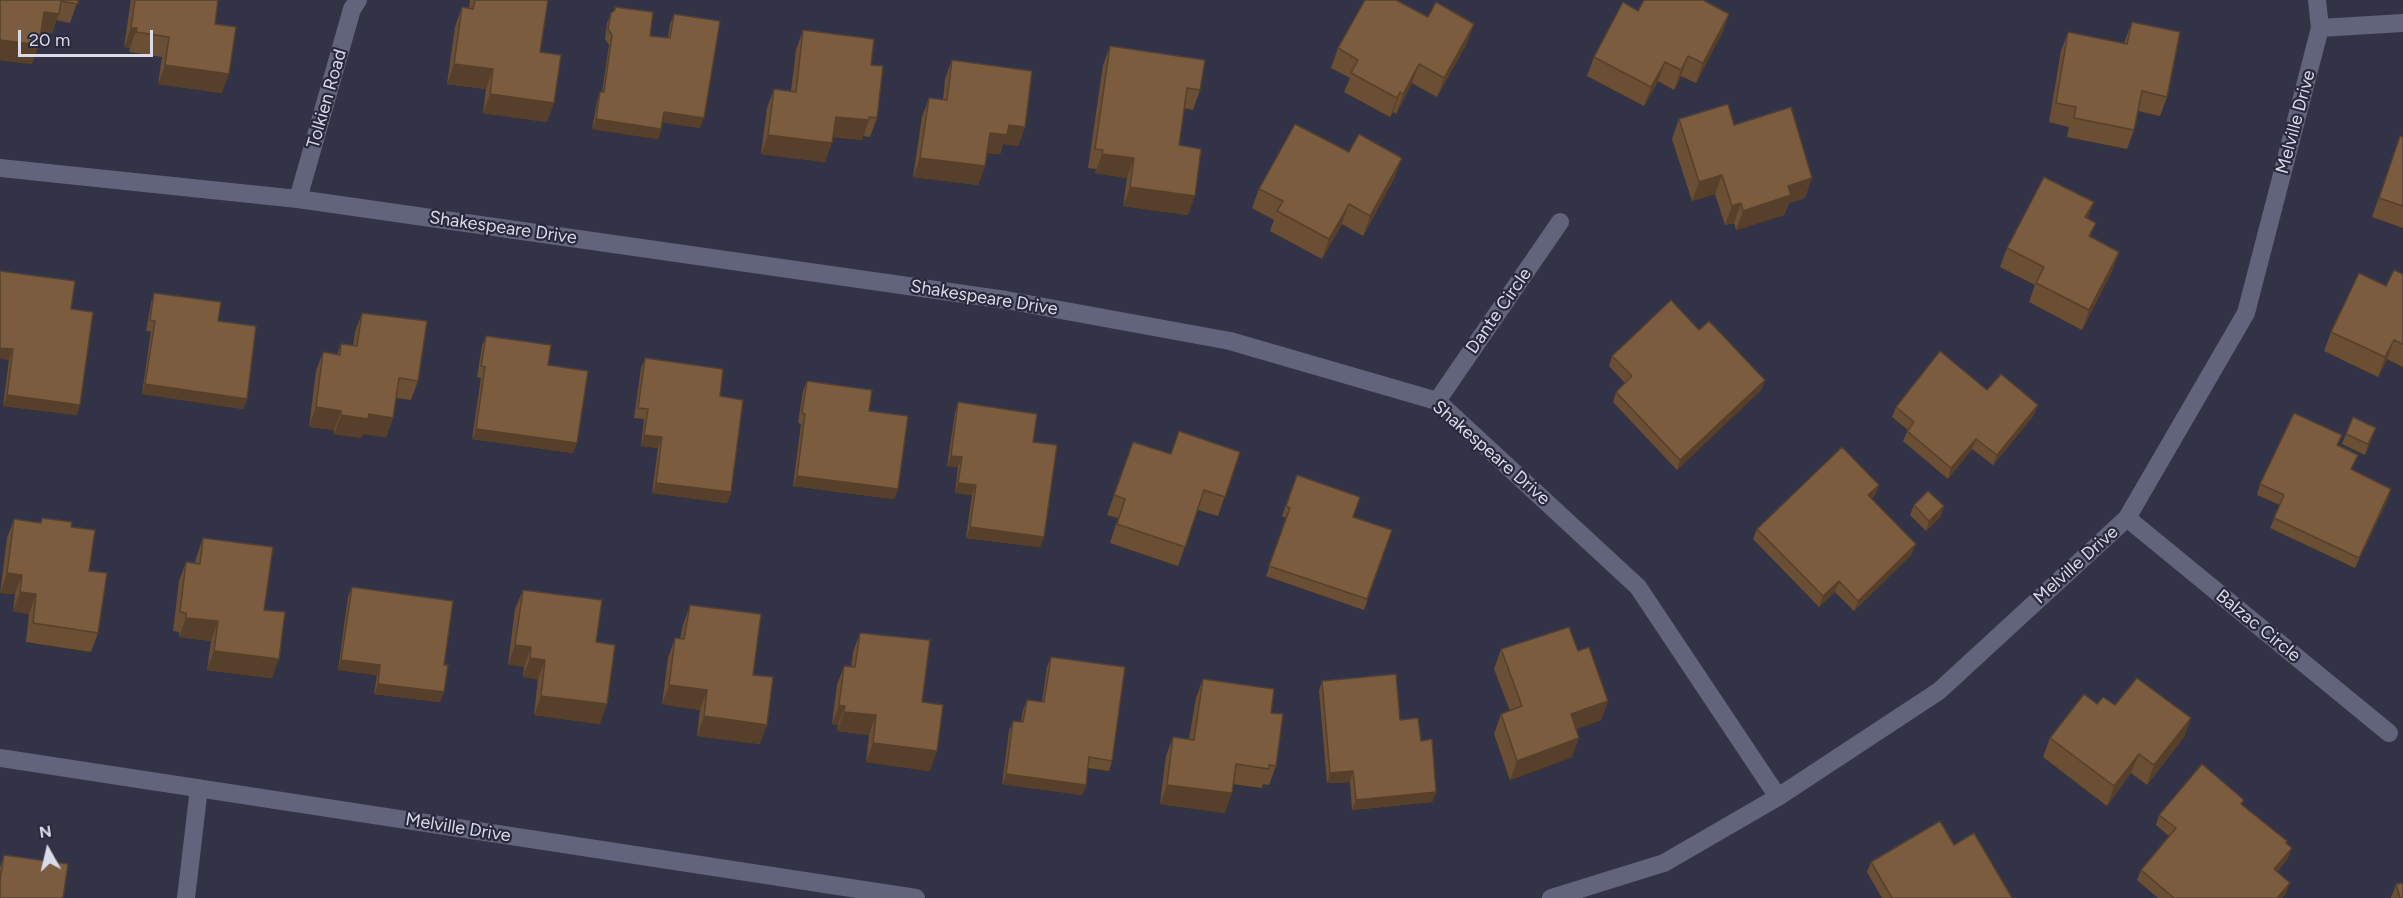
<!DOCTYPE html>
<html>
<head>
<meta charset="utf-8">
<style>
	body { margin:0 }
	#map { position:relative; width:2403px; height:898px; overflow:hidden; background:#323347; font-family:Figtree,sans-serif }
	canvas { display:block }
	.north { position:absolute; left:18px; top:820px; width:60px; height:60px; -webkit-text-stroke:4px #28293d; paint-order:stroke; rotate:352deg; font-size:16px; font-weight:700; line-height:24px; text-align:center; color:#dadbe9 }
	.north::after { content:''; display:block; margin:auto; width:21px; height:27px; background:#dadbe9; clip-path:polygon(50% 0,100% 100%,50% 72%,0 100%) }
	.scale { position:absolute; left:18px; top:30px; width:135px; height:27px; box-sizing:border-box; border:3px solid #dadbe9; border-top:0; padding-left:8px; font-size:18px; line-height:21px; white-space:nowrap; color:#dadbe9; -webkit-text-stroke:4px #28293d; paint-order:stroke }
</style>
</head>
<body>
<div id="map">
<canvas width="2403" height="898"></canvas>
<div class="north">N</div>
<div class="scale">20 m</div>
</div>
<script>
const ctx = document.querySelector('canvas').getContext('2d');
ctx.lineJoin = 'round';
const toPath = rows => new Path2D(rows.map(r => 'M' + r).join(''));
function strokePath(path, color, width, dash) { ctx.strokeStyle = color; ctx.lineWidth = width; ctx.lineCap = dash ? 'butt' : 'round'; ctx.setLineDash(dash || []); ctx.stroke(path); }
function fillPath(path, color) { ctx.fillStyle = color; ctx.fill(path, 'evenodd'); }
function label(font, color, halo, rows, align = 'center') {
  ctx.font = font + ' Figtree,sans-serif'; ctx.lineWidth = 4.5; ctx.setLineDash([]); ctx.textBaseline = 'middle'; ctx.strokeStyle = halo; ctx.fillStyle = color; for (const [text, x, y, turn = 0] of rows) {
    ctx.save(); ctx.translate(x, y); ctx.rotate((+turn || 0) * Math.PI / 180); ctx.textAlign = isNaN(turn) ? turn : align; if (halo) ctx.strokeText(text, 0, 0); ctx.fillText(text, 0, 0); ctx.restore();
  }
}
const street = toPath([
	[2320,28,2403,23],
	[0,168,298,199,1006,300,1230,341,1437,401,1638,587,1778,797],
	[298,199,352,9,358,0],
	[1437,401,1560,222],
	[2127,518,2389,733],
	[0,758,916,898],
	[186,898,199,788],
	[1551,898,1664,863,1778,797,1939,691,2127,518,2246,313,2320,28,2317,0]
]);
const wall = toPath([
	[0,0,78,0,70,23,56,20,52,33,41,32,32,64,0,60],
	[131,0,218,0,215,24,222,93,158,84,162,57,129,52,130,48,124,47],
	[470,0,548,0,540,52,547,122,483,113,486,89,447,84,455,27,462,7,469,8],
	[615,7,650,36,668,38,670,24,674,14,700,128,662,122,661,129,658,139,592,129,597,102,600,92,602,92,609,45,605,39,607,23,611,13,614,10],
	[1638,11,1729,14,1722,33,1696,83,1681,76,1674,90,1658,81,1644,106,1587,76,1594,57],
	[2132,22,2167,97,2160,116,2138,111,2134,130,2127,149,2067,137,2069,127,2049,122,2061,51,2068,32,2124,43],
	[803,30,871,65,877,118,870,137,863,136,862,140,833,137,825,162,761,154,767,108,774,89,791,91,796,50],
	[1467,43,1437,97,1412,83,1396,114,1393,112,1390,117,1344,92,1350,78,1331,68,1338,48],
	[1110,46,1200,90,1193,110,1184,108,1179,145,1188,215,1123,206,1127,178,1095,173,1096,169,1088,168,1103,65],
	[952,60,1025,127,1018,146,1003,144,1000,154,987,153,985,166,978,185,913,177,922,117,929,98,943,100,945,79],
	[1679,119,1734,125,1805,198,1789,203,1784,215,1736,230,1734,223,1725,225,1715,194,1692,201,1672,139],
	[2400,136,2403,137,2403,228,2372,217],
	[1349,152,1395,177,1363,236,1342,224,1322,259,1270,231,1274,220,1252,208,1259,189],
	[2088,218,2091,237,2119,252,2112,271,2082,330,2029,302,2035,285,2000,267,2007,248],
	[0,271,71,309,77,415,3,406,9,360,0,358],
	[2403,274,2403,367,2387,359,2378,377,2324,351,2331,332,2386,286],
	[154,293,218,321,247,399,243,409,142,394,151,331,146,331,151,303],
	[362,313,418,381,411,400,396,398,393,418,386,437,363,434,361,438,334,434,334,430,309,427,316,371,323,352,337,355,341,344,353,345,355,332],
	[1699,330,1765,380,1761,390,1677,470,1613,402,1616,392,1625,383,1609,366,1612,356],
	[486,336,548,365,573,453,472,439,481,378,477,377,482,346],
	[645,358,720,396,731,492,727,503,652,493,658,448,641,446,644,419,634,418,641,368],
	[807,381,869,411,894,499,793,486,801,424,798,423,803,391],
	[1987,390,2034,415,1993,465,1972,449,1948,479,1903,441,1908,430,1892,417,1896,407],
	[958,402,1033,442,1044,537,1040,547,966,538,972,495,955,493,958,467,947,466,955,413],
	[2346,434,2372,438,2365,455,2342,444],
	[1133,442,1171,454,1240,452,1218,516,1198,510,1178,566,1110,543,1118,518,1107,515],
	[2338,445,2352,470,2388,499,2355,568,2270,528,2280,505,2257,495,2260,484],
	[1297,475,1353,517,1392,530,1364,610,1266,576,1286,518,1282,516],
	[1879,485,1875,495,1871,499,1912,554,1854,611,1835,592,1819,607,1753,539,1757,529],
	[1914,505,1944,506,1940,517,1926,531,1910,515],
	[42,518,71,527,89,571,98,633,91,652,26,642,29,614,13,611,15,594,0,593,7,538,14,519,40,523],
	[203,538,264,610,272,678,207,670,211,641,179,637,179,632,173,631,179,581,186,562,195,563,196,558],
	[352,587,440,702,374,694,377,675,338,670,348,597],
	[523,590,596,642,600,724,534,715,538,679,523,677,524,667,508,664,515,609],
	[690,605,753,675,760,744,697,736,700,710,662,704,668,658,675,638,680,639,683,625],
	[860,633,922,702,930,771,866,762,869,735,837,731,838,725,832,724,837,685,844,666,851,667,853,652],
	[1501,649,1578,651,1608,701,1601,720,1576,729,1572,757,1510,780,1494,734,1501,714,1510,711,1494,669],
	[1051,657,1112,761,1109,771,1088,768,1086,785,1082,795,1002,784,1009,731,1013,721,1021,722,1023,710,1027,700,1042,702,1047,667],
	[1203,679,1271,713,1276,766,1269,785,1263,784,1262,788,1233,784,1225,813,1160,804,1166,756,1173,737,1189,739,1196,698],
	[1322,681,1400,720,1421,741,1436,792,1432,802,1352,810,1350,782,1327,783,1319,691],
	[2097,704,2115,705,2191,718,2184,737,2147,785,2131,773,2107,806,2043,757,2050,738],
	[2242,805,2287,843,2288,858,2277,872,2286,893,2282,898,2158,898,2137,880,2141,870,2169,836,2156,825,2159,815],
	[1954,845,2012,898,1882,898,1867,872,1871,862],
	[4,855,0,898,0,867],
	[2396,884,2403,898,2391,898]
]);
const shadedWall = toPath([
	[44,12,59,14,52,33,37,31],
	[1729,14,1722,33,1696,83,1703,63],
	[1474,24,1467,43,1437,97,1444,78],
	[131,28,137,28,130,48,124,47],
	[0,40,39,45,32,64,0,60],
	[1688,56,1681,76,1674,90,1681,70],
	[1665,62,1658,81,1644,106,1651,87],
	[454,64,493,69,486,89,447,84],
	[1419,64,1412,83,1396,114,1403,94],
	[165,65,229,74,222,93,158,84],
	[1400,92,1393,112,1390,117,1397,98],
	[490,94,554,103,547,122,483,113],
	[664,112,704,118,700,128,660,122],
	[836,117,869,120,862,140,829,136],
	[596,119,661,129,658,139,592,129],
	[1009,125,1025,127,1018,146,1003,144,1000,154,983,152,990,133],
	[768,135,832,143,825,162,761,154],
	[1102,154,1134,158,1127,178,1095,173],
	[920,158,985,166,978,185,913,177],
	[1402,158,1395,177,1363,236,1370,216],
	[1722,175,1715,194,1692,201,1699,182],
	[1812,178,1805,198,1789,203,1784,215,1736,230,1743,211,1788,186],
	[1130,187,1195,196,1188,215,1123,206],
	[2094,202,2087,221,2085,217],
	[1741,203,1734,223,1725,225,1732,206],
	[1349,204,1342,224,1322,259,1329,239],
	[2119,252,2112,271,2082,330,2089,310],
	[2394,340,2387,359,2378,377,2385,357],
	[0,348,13,349,9,360,0,358],
	[1765,380,1761,390,1677,470,1680,460],
	[145,384,247,399,243,409,142,394],
	[7,395,80,405,77,415,3,406],
	[2038,405,2034,415,1993,465,1997,455],
	[316,407,341,411,334,430,309,427],
	[369,414,393,418,386,437,363,434,361,438,334,434,341,415],
	[2376,428,2372,438,2365,455,2368,444],
	[476,429,577,443,573,453,472,439],
	[644,435,662,437,658,448,641,446],
	[1976,439,1972,449,1948,479,1951,468],
	[951,456,962,457,958,467,947,466],
	[797,476,898,489,894,499,793,486],
	[656,483,731,492,727,503,652,493],
	[958,483,976,485,972,495,955,493],
	[1879,485,1875,495,1864,505,1868,495],
	[2391,489,2388,499,2355,568,2359,558],
	[1944,506,1940,517,1926,531,1929,521],
	[970,527,1044,537,1040,547,966,538],
	[1916,544,1912,554,1854,611,1858,601],
	[7,573,22,575,15,594,0,593],
	[1839,581,1835,592,1819,607,1823,596],
	[20,592,36,594,29,614,13,611],
	[186,618,218,621,211,641,179,637],
	[515,645,531,647,524,667,508,664],
	[214,651,279,659,272,678,207,670],
	[530,658,545,660,538,679,523,677],
	[341,660,380,665,377,675,338,670],
	[378,684,444,692,440,702,374,694],
	[669,685,707,690,700,710,662,704],
	[541,696,607,704,600,724,534,715],
	[1608,701,1601,720,1564,734,1571,714],
	[839,705,845,706,838,725,832,724],
	[844,712,876,715,869,735,837,731],
	[704,716,767,725,760,744,697,736],
	[2191,718,2184,737,2147,785,2154,765],
	[1579,738,1572,757,1510,780,1517,761],
	[873,743,937,751,930,771,866,762],
	[2139,754,2131,773,2107,806,2114,786],
	[1353,771,1350,782,1327,783,1330,773],
	[1006,774,1086,785,1082,795,1002,784],
	[1167,785,1232,793,1225,813,1160,804],
	[1436,792,1432,802,1352,810,1356,800],
	[2292,848,2288,858,2270,880,2274,869],
	[2290,883,2286,893,2282,898,2277,898]
]);
const building = toPath([
	[0,0,78,0,78,4,61,1,59,14,44,12,39,45,0,40,0,0],
	[135,0,218,0,215,24,236,27,229,74,165,65,169,37,136,32,137,28,131,28,135,0],
	[475,0,548,0,540,52,561,55,554,103,490,94,493,69,454,64,462,7,473,9,475,0],
	[1365,0,1396,0,1428,17,1436,2,1474,24,1444,78,1419,64,1403,94,1400,92,1397,98,1351,73,1358,60,1338,48,1365,0],
	[1644,0,1703,0,1729,14,1703,63,1688,56,1681,70,1665,62,1651,87,1594,57,1623,2,1638,11,1644,0],
	[615,7,653,12,650,36,670,38,674,14,720,21,704,118,664,112,661,129,596,119,600,92,604,92,612,35,608,29,611,13,615,10,615,7],
	[2132,22,2180,32,2167,97,2142,91,2134,130,2074,118,2076,107,2056,103,2068,32,2127,44,2132,22],
	[803,30,874,39,871,65,883,66,877,118,869,117,869,120,836,117,832,143,768,135,774,89,796,92,803,30],
	[1110,46,1205,60,1200,90,1187,88,1179,145,1201,149,1195,196,1130,187,1134,158,1102,154,1103,150,1095,149,1110,46],
	[952,60,1032,71,1025,127,1009,125,1007,135,990,133,985,166,920,158,929,98,947,100,952,60],
	[1728,104,1734,125,1791,107,1812,178,1788,186,1791,195,1743,211,1741,203,1732,206,1722,175,1699,182,1679,119,1728,104],
	[1295,124,1349,152,1359,134,1402,158,1370,216,1349,204,1329,239,1277,211,1283,201,1259,189,1295,124],
	[2400,136,2403,137,2403,206,2379,198,2400,136],
	[2044,177,2094,202,2085,217,2096,223,2089,236,2119,252,2089,310,2036,283,2044,267,2007,248,2044,177],
	[2394,270,2403,274,2403,344,2394,340,2385,357,2331,332,2359,273,2386,286,2394,270],
	[0,271,75,281,71,309,93,312,80,405,7,395,13,349,0,348,0,271],
	[154,293,221,302,218,321,256,326,247,399,145,384,155,321,150,320,154,293],
	[1671,300,1699,330,1709,321,1765,380,1680,460,1616,392,1632,376,1612,356,1671,300],
	[362,313,427,321,418,381,399,378,393,418,369,414,368,419,341,415,341,411,316,407,323,352,340,355,341,344,357,346,362,313],
	[486,336,551,345,548,365,588,371,577,443,476,429,485,367,481,366,486,336],
	[1940,351,1987,390,2001,374,2038,405,1997,455,1976,439,1951,468,1907,431,1914,422,1896,407,1940,351],
	[645,358,723,369,720,396,743,400,731,492,656,483,662,437,644,435,648,409,638,408,645,358],
	[807,381,872,390,869,411,908,416,898,489,797,476,805,414,802,413,807,381],
	[958,402,1037,414,1033,442,1057,445,1044,537,970,527,976,485,958,483,962,457,951,456,958,402],
	[2294,413,2342,435,2337,445,2358,455,2351,469,2391,489,2359,558,2274,518,2284,495,2260,484,2294,413],
	[2353,417,2376,428,2368,444,2346,434,2353,417],
	[1179,431,1240,452,1225,497,1204,490,1185,547,1117,524,1125,499,1114,495,1133,442,1171,454,1179,431],
	[1842,447,1879,485,1868,495,1916,544,1858,601,1839,581,1823,596,1757,529,1842,447],
	[1297,475,1360,497,1353,517,1392,530,1367,599,1269,566,1290,508,1286,506,1297,475],
	[1928,491,1944,506,1929,521,1914,505,1928,491],
	[42,518,72,522,71,527,95,530,89,571,107,573,98,633,33,623,36,594,20,592,22,575,7,573,14,519,41,523,42,518],
	[203,538,273,547,264,610,285,612,279,659,214,651,218,621,186,618,186,613,180,612,186,562,200,564,203,538],
	[352,587,453,601,444,665,448,665,444,692,378,684,380,665,341,660,352,587],
	[523,590,602,600,596,642,615,645,607,704,541,696,545,660,530,658,531,647,515,645,523,590],
	[690,605,761,614,753,675,773,677,767,725,704,716,707,690,669,685,675,638,684,639,690,605],
	[1569,627,1578,651,1589,647,1608,701,1571,714,1579,738,1517,761,1501,714,1522,706,1501,649,1569,627],
	[860,633,930,640,922,702,943,705,937,751,873,743,876,715,844,712,845,706,839,705,844,666,855,667,860,633],
	[1051,657,1125,667,1112,761,1089,757,1086,785,1006,774,1013,721,1023,722,1027,700,1044,702,1051,657],
	[1396,674,1400,720,1418,718,1421,741,1432,739,1436,792,1356,800,1353,771,1330,773,1322,681,1396,674],
	[2137,678,2191,718,2154,765,2139,754,2114,786,2050,738,2084,694,2097,704,2103,697,2115,705,2137,678],
	[1203,679,1274,689,1271,713,1283,714,1276,766,1269,765,1269,769,1236,764,1232,793,1167,785,1173,737,1194,740,1203,679],
	[2202,764,2244,800,2241,804,2287,841,2286,843,2292,848,2274,869,2290,883,2277,898,2174,898,2141,870,2176,828,2159,815,2202,764],
	[1940,821,1954,845,1974,833,2012,898,1892,898,1871,862,1940,821],
	[4,855,68,864,63,898,0,898,0,880,4,855],
	[2403,883,2403,898,2400,898,2396,884,2403,883]
]);
const streetNames = [
	["Tolkien Road",327,99,-74],
	["Melville Drive",2296,122,-75],
	["Shakespeare Drive",503,228,8],
	["Shakespeare Drive",984,298,9],
	["Dante Circle",1499,311,-55],
	["Shakespeare Drive",1491,453,41],
	["Melville Drive",2076,565,-42],
	["Balzac Circle",2258,626,39],
	["Melville Drive",458,828,9]
];
strokePath(street, '#62647b', 18);
fillPath(wall, '#6a4f35');
fillPath(shadedWall, '#56402b');
fillPath(building, '#7b5c3e');
strokePath(building, '#56402b', 1.5);
label('18px', '#dadbe9', '#28293d', streetNames);
</script>
</body>
</html>
